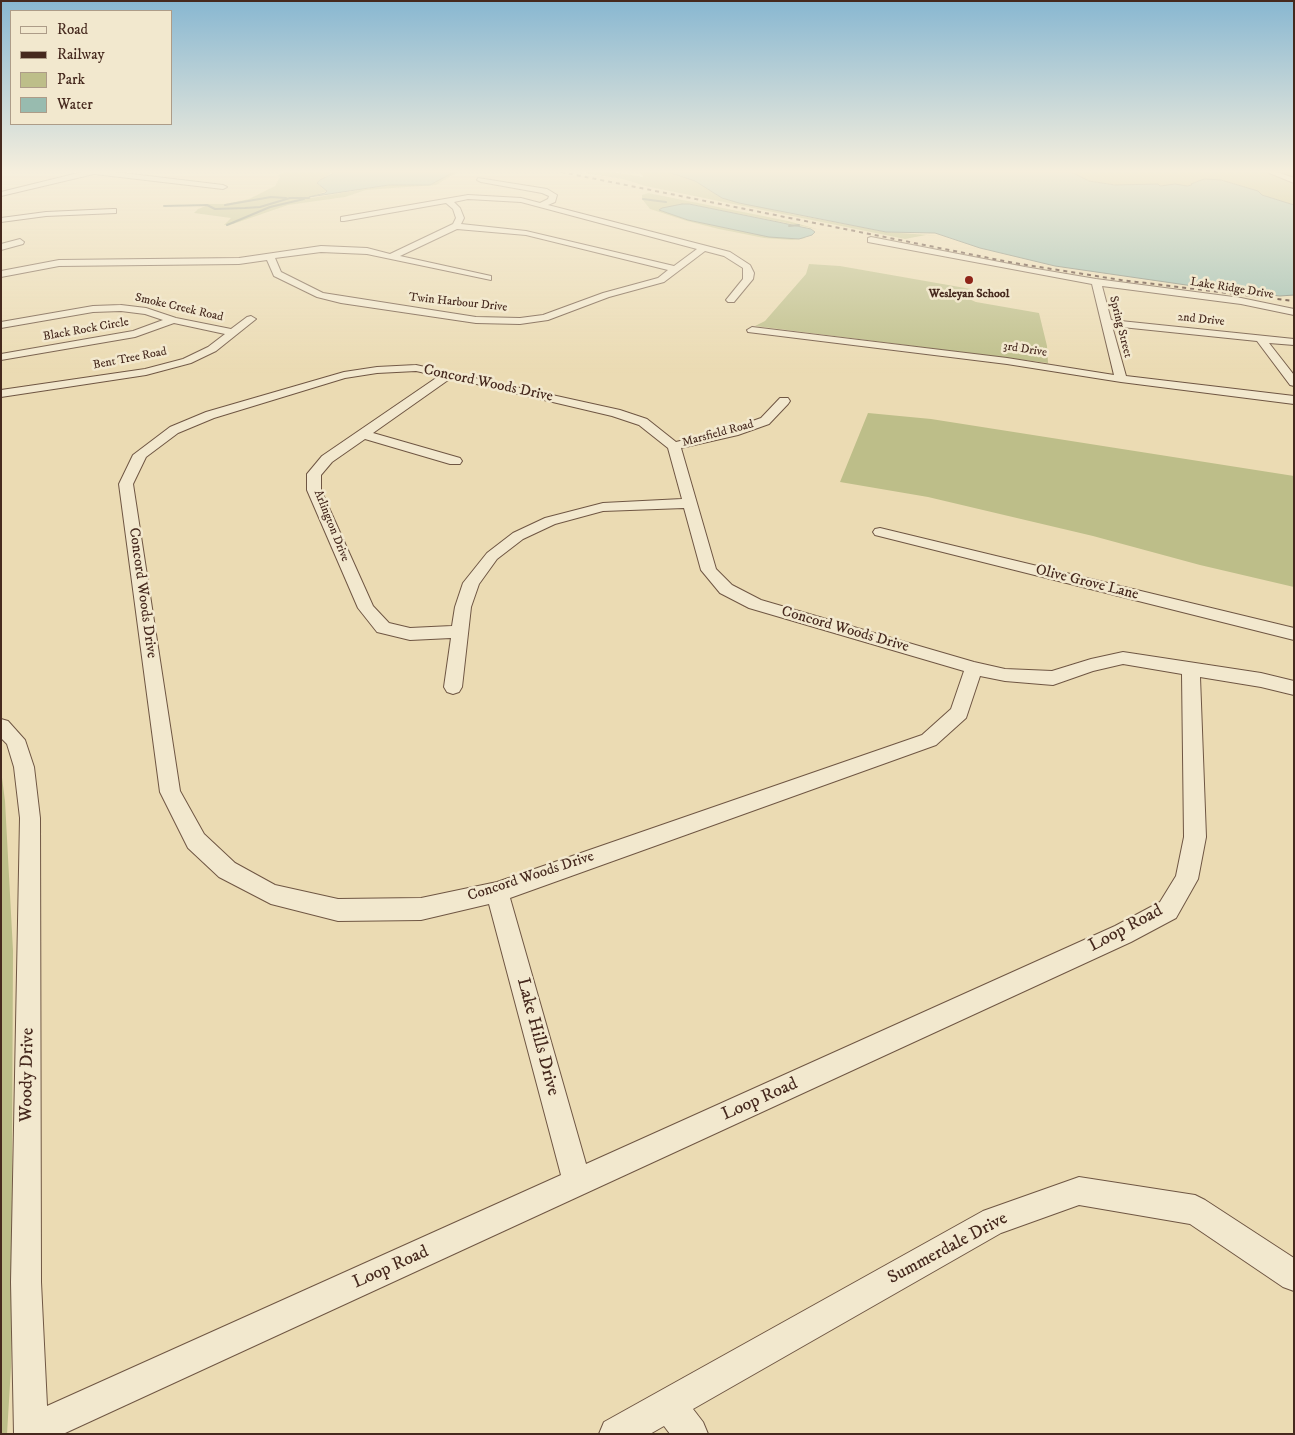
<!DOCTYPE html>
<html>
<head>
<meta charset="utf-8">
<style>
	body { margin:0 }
	#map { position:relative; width:1295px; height:1435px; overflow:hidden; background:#ebdbb3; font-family:"IM FELL DW Pica",serif }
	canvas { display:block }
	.frame { position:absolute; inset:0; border:2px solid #46291e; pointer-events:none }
	.legend { position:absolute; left:10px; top:10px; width:162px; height:115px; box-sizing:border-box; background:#f2e8ce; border:1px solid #ad9c88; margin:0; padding:6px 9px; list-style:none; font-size:15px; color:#46291e }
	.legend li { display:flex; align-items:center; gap:10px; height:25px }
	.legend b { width:25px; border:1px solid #ad9c88 }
</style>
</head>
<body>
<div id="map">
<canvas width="1295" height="1435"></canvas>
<div class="frame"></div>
<ul class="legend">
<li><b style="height:6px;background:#f2e8ce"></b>Road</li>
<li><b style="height:6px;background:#46291e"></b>Railway</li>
<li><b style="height:14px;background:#bdbe89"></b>Park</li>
<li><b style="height:14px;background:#98bbaf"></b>Water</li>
</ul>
</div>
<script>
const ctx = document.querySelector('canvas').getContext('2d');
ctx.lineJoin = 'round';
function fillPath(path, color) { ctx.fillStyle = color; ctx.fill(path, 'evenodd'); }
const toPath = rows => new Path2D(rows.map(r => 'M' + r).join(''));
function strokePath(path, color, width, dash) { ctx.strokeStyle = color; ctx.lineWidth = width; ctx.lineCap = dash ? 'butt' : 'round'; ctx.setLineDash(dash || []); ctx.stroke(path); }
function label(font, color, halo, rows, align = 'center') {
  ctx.font = font + ' "IM FELL DW Pica",serif'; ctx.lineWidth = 5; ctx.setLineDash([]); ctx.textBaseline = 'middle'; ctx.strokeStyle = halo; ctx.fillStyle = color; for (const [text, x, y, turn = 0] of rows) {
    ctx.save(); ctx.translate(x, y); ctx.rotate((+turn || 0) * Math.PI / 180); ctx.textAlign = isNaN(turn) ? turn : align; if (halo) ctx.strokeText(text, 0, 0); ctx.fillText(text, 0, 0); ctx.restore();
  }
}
const green = toPath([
	[284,172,336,172,331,173,317,183,327,191,310,197,311,198,389,185,430,185,454,172,458,172,436,185,366,190,345,197,288,205,233,224,224,225,231,218,194,213,198,209,206,206,205,204,225,204,249,199,275,186,280,177,277,176],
	[589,172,614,172,643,177,640,172,668,172,696,181,722,198,792,214,886,232,943,236,926,235,905,239,645,186,623,179,583,173],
	[1071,172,1294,172,1294,205,1262,195,1258,191,1221,180,1197,181,1192,184,1193,185,1187,186,1115,185,1089,181],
	[648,193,788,221,817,229,689,204,659,210,688,220,765,236,806,238,792,240,764,238,719,229,687,221,650,209,642,199,642,195],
	[809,264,840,266,971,289,969,299,976,302,1039,313,1047,346,1048,363,755,326,765,321,806,274],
	[868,413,931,419,1294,476,1294,587,1200,565,1093,536,928,497,840,482],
	[1,770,5,801,13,951,11,1367,7,1434,1,1434]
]);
const water = toPath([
	[336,172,454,172,430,185,389,185,309,197,325,193,327,191,317,183,320,180,336,172],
	[668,172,1071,172,1089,181,1115,185,1158,184,1160,186,1175,184,1187,186,1192,185,1191,184,1204,179,1221,180,1258,191,1262,195,1294,205,1294,295,1280,296,1214,289,1055,266,980,248,935,233,886,232,739,203,722,198,695,181,668,172],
	[682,204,689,204,778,222,811,229,815,232,812,235,799,239,769,237,688,220,659,210,662,208,682,204]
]);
const stream = toPath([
	[643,199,666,202],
	[225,205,271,197,286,198],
	[164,206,207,205,215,209,245,208,260,207,290,198,309,198],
	[227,225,270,207,304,199],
	[789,226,799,225]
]);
const minor = toPath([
	[82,172,115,172,223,185,227,187,223,189,94,174,1,196,1,192,82,172],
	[1267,172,1277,172,1294,178,1294,183,1267,172],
	[478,178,547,189,557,195,555,202,548,205,730,252,750,265,754,273,753,279,734,302,728,302,726,300,743,279,743,268,724,256,705,251,664,282,609,297,548,320,520,324,476,323,341,303,317,297,274,276,267,260,239,264,59,266,1,277,1,271,59,260,239,258,321,246,367,248,390,254,453,224,456,218,453,209,446,203,344,221,341,221,341,217,468,195,521,198,540,203,548,199,549,196,542,193,481,182,477,180,478,178],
	[468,199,521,202,697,249,674,266,526,231,461,224,464,218,460,208,454,202,468,199],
	[457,229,526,235,668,270,658,278,603,293,543,315,520,318,476,317,323,293,281,272,275,258,321,252,367,254,491,280,491,276,400,256,457,229],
	[113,209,116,209,116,213,46,216,1,222,1,218,46,212,113,209],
	[871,237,1025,267,1096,279,1241,298,1294,309,1294,315,1241,304,1102,286,1111,320,1294,339,1294,345,1269,343,1294,375,1294,386,1290,385,1257,341,1112,326,1126,376,1294,396,1294,404,1121,382,1007,364,748,332,747,330,752,327,1007,358,1114,375,1092,284,868,242,868,238,871,237],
	[20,239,24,242,23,244,1,250,1,244,20,239],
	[121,305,146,308,176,318,231,329,247,317,251,316,256,319,216,351,191,363,146,375,1,397,1,390,145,369,183,359,208,347,225,334,174,323,135,337,1,360,1,354,133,331,163,320,145,314,121,311,93,312,1,328,1,322,93,306,121,305],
	[416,365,620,410,647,419,676,442,730,429,761,418,780,398,788,398,790,401,788,404,769,424,738,435,681,448,716,569,732,585,761,600,974,662,1005,669,1052,671,1091,659,1123,652,1261,673,1294,681,1294,695,1261,687,1200,677,1206,837,1198,879,1176,918,1131,942,63,1434,14,1434,11,1282,20,818,14,767,7,744,1,738,1,719,8,721,25,740,34,767,40,818,41,1282,47,1406,561,1175,489,904,421,920,338,921,271,904,219,877,188,848,160,792,119,484,133,455,170,427,206,412,344,372,377,367,416,365],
	[416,371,439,376,322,456,307,474,307,490,358,608,377,632,410,640,451,638,444,687,447,692,453,694,459,692,462,687,471,607,479,584,497,559,523,539,555,524,603,511,684,508,701,570,720,593,749,608,964,671,951,709,922,735,497,882,421,898,338,899,275,885,235,863,204,834,180,791,133,484,146,457,178,433,214,418,345,378,377,373,416,371],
	[451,378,612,416,639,425,668,448,682,499,603,503,545,518,513,533,487,553,463,583,455,607,452,626,410,628,389,623,373,606,321,490,321,475,332,462,365,439,450,464,460,464,462,461,460,458,373,433,451,378],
	[1123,664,1182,674,1184,837,1176,876,1160,902,1115,926,586,1164,510,898,936,745,966,718,980,676,1005,681,1053,685,1093,671,1123,664],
	[880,528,1294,628,1294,640,875,535,873,532,875,529,880,528],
	[1079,1177,1195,1195,1205,1200,1294,1258,1294,1291,1283,1287,1190,1224,1079,1205,1001,1233,693,1409,703,1422,708,1434,670,1434,664,1426,650,1434,599,1434,604,1422,983,1211,1079,1177]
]);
const rail = toPath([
	[561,172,1014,263,1121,280,1294,301]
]);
const markers = [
	[969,280,5,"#8f2418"]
];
const farStreetnames = [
	["Lake Ridge Drive",1232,289,9],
	["Twin Harbour Drive",458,303,6],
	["Smoke Creek Road",179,308,13],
	["2nd Drive",1201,320,6],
	["Spring Street",1120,327,76],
	["Black Rock Circle",86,330,-10],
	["3rd Drive",1025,350,9],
	["Bent Tree Road",130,359,-11],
	["Marsfield Road",718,434,-15],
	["Arlington Drive",331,526,68]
];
const farPoinames = [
	["Wesleyan School",969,295]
];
const streetNames = [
	["Concord Woods Drive",488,384,12],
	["Olive Grove Lane",1087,583,14],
	["Concord Woods Drive",142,593,82],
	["Concord Woods Drive",845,630,16],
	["Concord Woods Drive",531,877,-18]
];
const nearStreetnames = [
	["Loop Road",1126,929,-28],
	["Lake Hills Drive",537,1037,75],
	["Woody Drive",28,1075,-89],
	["Loop Road",760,1100,-24],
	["Summerdale Drive",948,1249,-28],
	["Loop Road",391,1268,-24]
];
fillPath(green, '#bdbe89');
fillPath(water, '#98bbaf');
strokePath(water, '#778175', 1);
strokePath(stream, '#778175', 2);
strokePath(minor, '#6f5643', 2);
fillPath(minor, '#f2e8ce');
strokePath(rail, '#46291e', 2, [4, 4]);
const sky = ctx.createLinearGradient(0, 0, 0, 373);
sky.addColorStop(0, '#88b7d1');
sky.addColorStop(0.46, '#f6efdd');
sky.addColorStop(1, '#f6efdd00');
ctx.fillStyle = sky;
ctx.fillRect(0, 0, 1295, 373);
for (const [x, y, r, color] of markers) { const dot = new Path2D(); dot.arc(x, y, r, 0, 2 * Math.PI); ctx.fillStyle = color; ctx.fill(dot); strokePath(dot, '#f2e8ce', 2); }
label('12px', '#46291e', '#f2e8ce', farStreetnames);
label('bold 12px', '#46291e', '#f2e8ce', farPoinames);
label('15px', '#46291e', '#f2e8ce', streetNames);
label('18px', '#46291e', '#f2e8ce', nearStreetnames);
</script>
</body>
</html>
